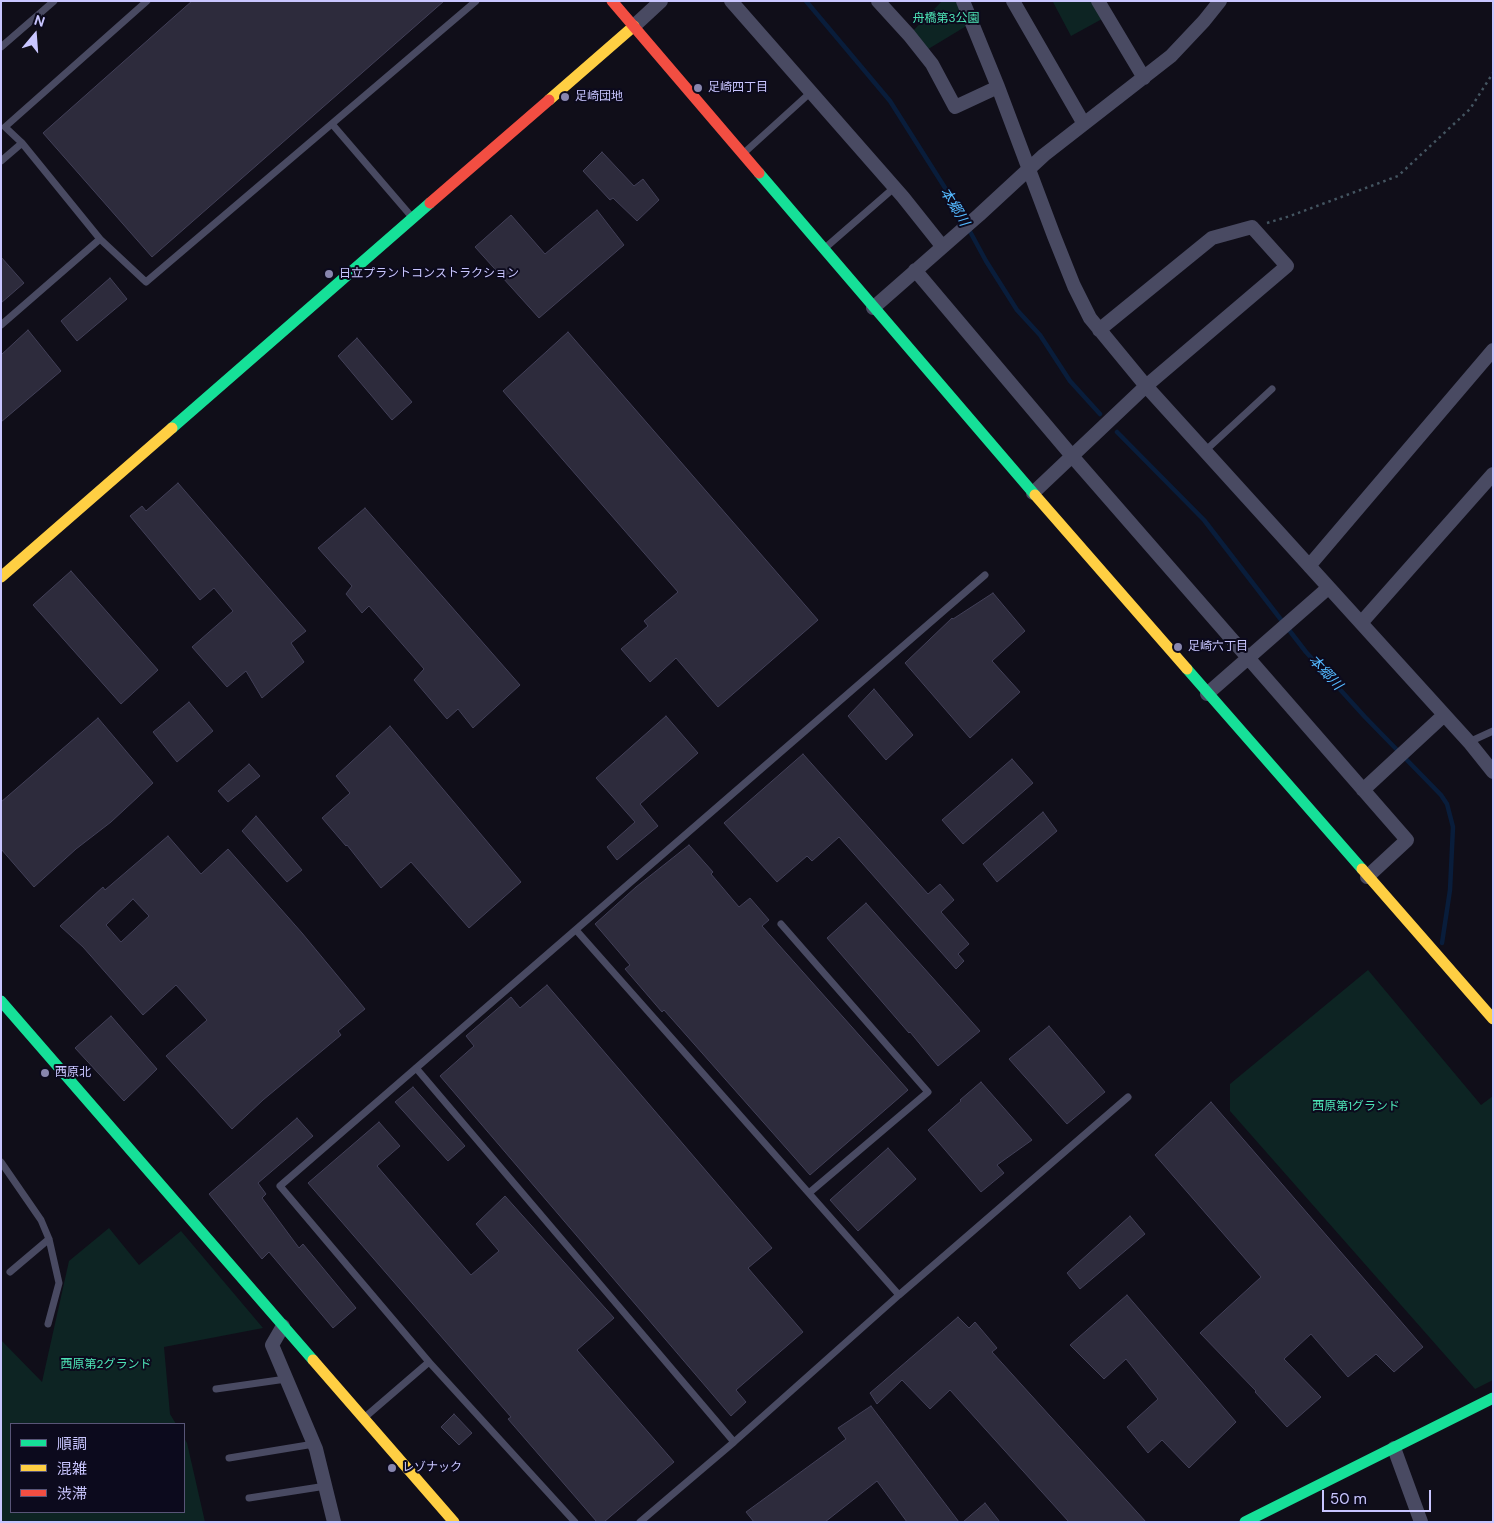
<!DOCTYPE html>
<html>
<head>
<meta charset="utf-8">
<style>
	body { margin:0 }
	#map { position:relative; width:1494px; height:1523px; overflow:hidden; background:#100e19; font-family:"DM Sans","Noto Sans JP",sans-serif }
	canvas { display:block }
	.frame { position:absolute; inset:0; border:2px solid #c9c6ff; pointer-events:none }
	.legend { position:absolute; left:10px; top:1423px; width:175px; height:90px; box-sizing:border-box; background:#0c0a1d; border:1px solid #585577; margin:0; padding:6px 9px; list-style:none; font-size:15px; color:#c9c6ff }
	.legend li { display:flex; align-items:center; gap:10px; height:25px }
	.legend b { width:25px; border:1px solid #585577 }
	.north { position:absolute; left:10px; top:10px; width:50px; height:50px; -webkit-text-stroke:4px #0c0a1d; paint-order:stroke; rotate:18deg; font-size:14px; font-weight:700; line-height:20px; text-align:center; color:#c9c6ff }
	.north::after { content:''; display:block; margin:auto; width:18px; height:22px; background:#c9c6ff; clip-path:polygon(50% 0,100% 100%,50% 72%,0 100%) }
	.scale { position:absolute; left:1322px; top:1490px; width:109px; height:22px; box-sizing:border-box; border:2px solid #c9c6ff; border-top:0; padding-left:6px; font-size:15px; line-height:18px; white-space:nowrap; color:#c9c6ff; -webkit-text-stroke:4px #0c0a1d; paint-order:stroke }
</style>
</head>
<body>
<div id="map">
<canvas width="1494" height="1523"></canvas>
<div class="frame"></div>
<ul class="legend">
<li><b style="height:6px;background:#16e098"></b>順調</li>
<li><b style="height:6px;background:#ffcf43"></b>混雑</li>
<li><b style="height:6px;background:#f24e42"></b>渋滞</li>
</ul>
<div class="north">N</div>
<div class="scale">50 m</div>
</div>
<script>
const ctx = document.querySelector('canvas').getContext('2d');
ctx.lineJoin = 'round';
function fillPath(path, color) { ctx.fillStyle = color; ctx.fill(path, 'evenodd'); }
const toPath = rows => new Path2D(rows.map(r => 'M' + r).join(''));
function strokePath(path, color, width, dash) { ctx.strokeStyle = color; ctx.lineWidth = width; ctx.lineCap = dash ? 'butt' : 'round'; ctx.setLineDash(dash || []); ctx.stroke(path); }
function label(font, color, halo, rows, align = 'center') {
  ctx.font = font + ' "DM Sans","Noto Sans JP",sans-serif'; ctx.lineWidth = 4; ctx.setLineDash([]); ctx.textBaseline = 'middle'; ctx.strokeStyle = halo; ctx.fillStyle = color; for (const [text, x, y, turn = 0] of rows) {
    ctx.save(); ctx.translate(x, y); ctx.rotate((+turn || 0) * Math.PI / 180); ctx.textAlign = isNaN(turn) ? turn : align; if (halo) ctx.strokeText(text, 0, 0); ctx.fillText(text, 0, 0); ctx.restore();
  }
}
const green = toPath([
	[942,1,959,1,968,25,925,51,909,35],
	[1093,1,1102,19,1071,36,1053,2],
	[1368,970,1481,1105,1493,1096,1493,1380,1475,1389,1230,1111,1230,1084],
	[109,1228,139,1265,181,1231,263,1328,164,1347,170,1414,176,1424,11,1424,11,1512,184,1512,184,1438,187,1443,205,1522,1,1522,1,1340,42,1382,69,1261]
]);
const stream = toPath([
	[806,1,890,101,954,202,986,261,1017,310,1040,335,1070,381,1100,414],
	[1117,432,1204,520,1306,652,1365,717,1441,795,1447,804,1453,827,1450,890,1442,943]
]);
const building = toPath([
	[192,1,444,1,152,257,43,133,192,1],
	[602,152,634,186,643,179,659,200,637,221,613,198,610,200,583,171,602,152],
	[597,210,624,245,539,318,475,247,511,215,545,254,597,210],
	[1,257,24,283,1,303,1,257],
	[110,278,127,299,77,341,61,321,110,278],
	[28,330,61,371,1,422,1,355,28,330],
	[568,332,818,620,718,707,676,658,650,682,621,649,648,626,644,621,678,592,503,391,568,332],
	[357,338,412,402,392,420,338,356,357,338],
	[178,483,306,631,291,643,304,662,262,698,246,671,227,687,192,647,233,611,214,588,200,600,130,516,142,506,146,511,178,483],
	[365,508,520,685,473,728,458,709,447,719,414,680,424,669,369,606,362,613,346,594,352,586,318,548,365,508],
	[71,571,158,670,121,704,33,605,71,571],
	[993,593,1025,631,992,661,1020,692,970,738,905,663,952,618,953,619,993,593],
	[874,689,913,735,886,760,848,716,874,689],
	[189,702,213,731,177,762,153,732,189,702],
	[666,716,698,753,640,804,658,826,617,860,607,847,635,822,596,778,666,716],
	[98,718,153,783,111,822,76,849,34,887,1,849,1,802,98,718],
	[390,726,521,882,469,928,411,862,381,888,347,845,346,846,322,818,350,793,336,776,390,726],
	[803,754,928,894,940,884,954,900,941,912,969,944,958,954,964,961,956,969,839,837,812,861,807,856,777,882,724,823,803,754],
	[1012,759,1033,783,963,844,942,820,1012,759],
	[249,764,260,776,228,802,218,791,249,764],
	[1043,812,1057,831,997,882,983,864,1043,812],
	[256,816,302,870,287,882,242,831,256,816],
	[168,836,201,874,228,849,302,933,365,1009,338,1031,341,1035,263,1100,232,1129,166,1056,207,1020,176,985,143,1015,83,947,60,926,103,887,105,890,168,836],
	[133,899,149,916,121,942,106,925,133,899],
	[689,845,713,872,711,874,739,907,750,898,769,920,762,926,908,1090,810,1175,664,1010,662,1012,625,969,630,965,595,924,636,887,689,845],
	[866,903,980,1031,938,1066,910,1032,909,1033,827,938,866,903],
	[547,985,772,1248,748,1268,803,1332,736,1390,746,1402,731,1416,440,1076,474,1046,466,1036,511,997,520,1008,547,985],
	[111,1016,157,1069,124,1101,75,1048,111,1016],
	[1049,1026,1105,1092,1067,1124,1009,1059,1049,1026],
	[981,1082,1032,1140,997,1165,1004,1173,981,1192,928,1130,961,1101,960,1100,981,1082],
	[413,1087,465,1146,448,1161,395,1102,413,1087],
	[1211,1102,1423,1347,1394,1372,1376,1354,1348,1377,1311,1334,1284,1359,1321,1397,1287,1427,1255,1392,1256,1391,1200,1333,1261,1277,1155,1155,1211,1102],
	[297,1118,313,1136,258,1183,266,1194,262,1198,299,1248,303,1244,356,1308,333,1328,269,1252,262,1259,209,1194,297,1118],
	[379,1122,400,1146,377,1166,471,1275,499,1251,476,1224,505,1196,614,1318,577,1350,674,1462,604,1522,597,1522,508,1419,511,1417,308,1183,379,1122],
	[888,1148,916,1179,858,1231,830,1200,888,1148],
	[1130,1216,1145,1234,1080,1289,1067,1273,1130,1216],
	[1127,1295,1236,1422,1189,1468,1162,1440,1148,1453,1127,1427,1158,1399,1126,1359,1104,1379,1070,1345,1127,1295],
	[958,1317,969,1328,975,1322,997,1348,992,1352,1146,1522,1069,1522,950,1390,930,1409,902,1380,877,1404,870,1393,958,1317],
	[871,1406,959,1522,907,1522,877,1481,825,1522,754,1522,746,1512,846,1439,838,1428,871,1406],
	[454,1414,472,1433,459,1445,441,1427,454,1414],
	[985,1503,1000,1522,963,1522,985,1503]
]);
const path = toPath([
	[1267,223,1290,216,1398,176,1470,109,1493,73]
]);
const lane = toPath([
	[1,47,54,1],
	[332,124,411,216],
	[22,143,100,239],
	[745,152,811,92],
	[1,161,22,143,5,127,147,1],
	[825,248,895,187],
	[1,325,100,239,146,282,476,1],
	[1205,451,1272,389],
	[1469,742,1493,731],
	[781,924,928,1092,809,1193],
	[576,930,899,1295,1128,1097],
	[416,1068,734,1442,640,1522],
	[1,1162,41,1220,49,1239,59,1283,48,1324],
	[10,1272,49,1239],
	[429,1362,575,1522],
	[216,1389,286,1379],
	[364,1418,429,1362,280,1186,985,575],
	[734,1442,899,1295],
	[229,1458,314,1444],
	[249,1498,326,1486]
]);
const street = toPath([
	[731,1,903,197,942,246],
	[878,1,909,35,932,64,955,107,998,87],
	[963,1,998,87,1054,236,1074,286,1090,318,1146,386,1469,742,1493,772],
	[1013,1,1084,124],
	[1098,1,1144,78],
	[634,26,661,1],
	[915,270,1072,456,1407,840,1367,877],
	[873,308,979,215,1044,155,1171,56,1204,21,1220,1],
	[1033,493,1146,386,1287,266,1252,227,1212,238,1099,330],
	[1309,566,1493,350],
	[1361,623,1493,474],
	[1207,694,1328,588],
	[1363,790,1444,715],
	[283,1326,272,1345,316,1449,334,1522],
	[1394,1448,1421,1522]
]);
const fast = toPath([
	[759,173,1035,495],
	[172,428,430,203],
	[1187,669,1362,869],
	[1,1001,313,1360],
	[1245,1522,1493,1398]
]);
const slow = toPath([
	[549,100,634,26],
	[1035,495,1187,669],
	[1,577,172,428],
	[1362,869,1493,1019],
	[313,1360,454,1522]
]);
const jam = toPath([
	[612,1,759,173],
	[430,203,549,100]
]);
const markers = [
	[698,88,5,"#8886ae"],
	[565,97,5,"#8886ae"],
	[329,274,5,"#8886ae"],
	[1178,647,5,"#8886ae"],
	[45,1073,5,"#8886ae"],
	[392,1468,5,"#8886ae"]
];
const parkNames = [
	["舟橋第3公園",946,19],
	["西原第1グランド",1356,1107],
	["西原第2グランド",106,1365]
];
const poiNames = [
	["足崎四丁目",708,88],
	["足崎団地",575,97],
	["日立プラントコンストラクション",339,274],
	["足崎六丁目",1188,647],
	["西原北",55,1073],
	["レゾナック",402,1468]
];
const waterNames = [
	["本郷川",954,207,59],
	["本郷川",1325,673,47]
];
fillPath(green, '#0d2423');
strokePath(stream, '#091d3b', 4.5);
fillPath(building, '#2d2b3c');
strokePath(building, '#424058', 1);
strokePath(path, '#445561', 2.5, [2.5, 4]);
strokePath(lane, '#494a62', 7);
strokePath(street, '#494a62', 14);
strokePath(fast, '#16e098', 11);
strokePath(slow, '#ffcf43', 11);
strokePath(jam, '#f24e42', 11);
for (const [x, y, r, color] of markers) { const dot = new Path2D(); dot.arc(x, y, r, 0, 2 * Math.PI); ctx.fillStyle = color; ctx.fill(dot); strokePath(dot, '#0c0a1d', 2); }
label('12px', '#4de4b6', '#0c0a1d', parkNames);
label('12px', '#c9c6ff', '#0c0a1d', poiNames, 'left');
label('italic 14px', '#54b9ff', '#0c0a1d', waterNames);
</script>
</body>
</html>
